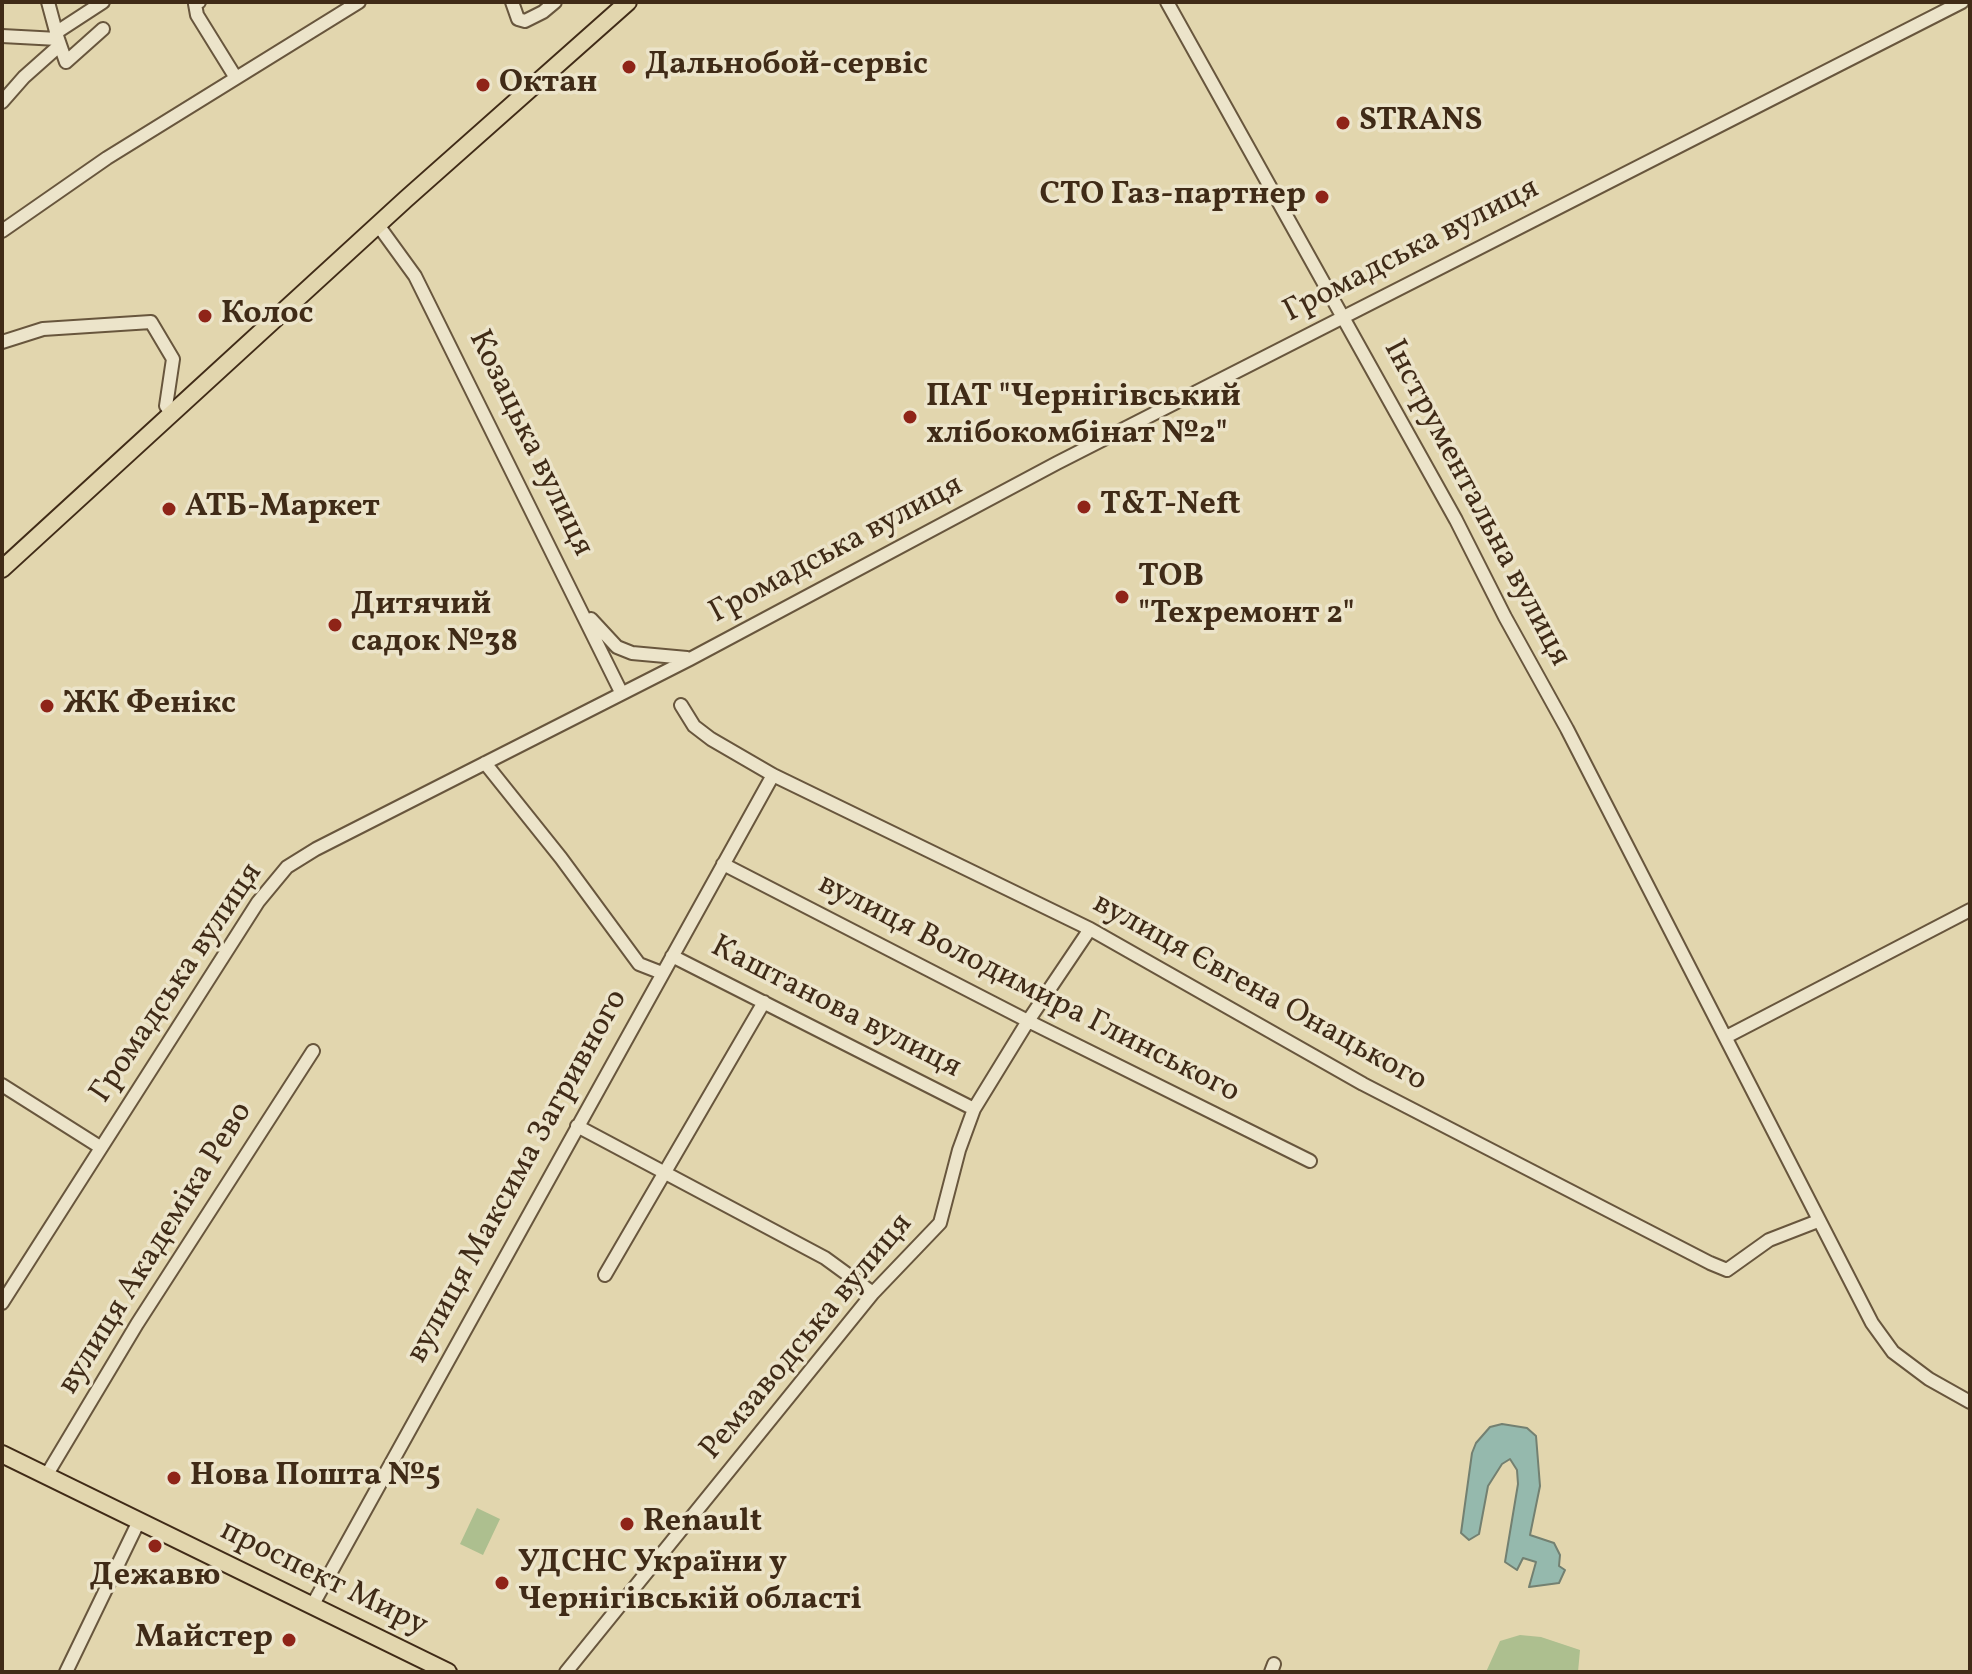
<!DOCTYPE html>
<html>
<head>
<meta charset="utf-8">
<style>
	body { margin:0 }
	#map { position:relative; width:1972px; height:1674px; overflow:hidden; background:#e2d6ae; font-family:Vollkorn,serif }
	canvas { display:block }
	.frame { position:absolute; inset:0; border:4px solid #402b17; pointer-events:none }
</style>
</head>
<body>
<div id="map">
<canvas width="1972" height="1674"></canvas>
<div class="frame"></div>
</div>
<script>
const ctx = document.querySelector('canvas').getContext('2d');
ctx.lineJoin = 'round';
function fillPath(path, color) { ctx.fillStyle = color; ctx.fill(path, 'evenodd'); }
const toPath = rows => new Path2D(rows.map(r => 'M' + r).join(''));
function strokePath(path, color, width, dash) { ctx.strokeStyle = color; ctx.lineWidth = width; ctx.lineCap = dash ? 'butt' : 'round'; ctx.setLineDash(dash || []); ctx.stroke(path); }
function label(font, color, halo, rows, align = 'center') {
  ctx.font = font + ' Vollkorn,serif'; ctx.lineWidth = 7; ctx.setLineDash([]); ctx.textBaseline = 'middle'; ctx.strokeStyle = halo; ctx.fillStyle = color; for (const [text, x, y, turn = 0] of rows) {
    ctx.save(); ctx.translate(x, y); ctx.rotate((+turn || 0) * Math.PI / 180); ctx.textAlign = isNaN(turn) ? turn : align; if (halo) ctx.strokeText(text, 0, 0); ctx.fillText(text, 0, 0); ctx.restore();
  }
}
const green = toPath([
	[477,1508,500,1519,483,1555,460,1544],
	[1520,1635,1541,1637,1580,1650,1578,1672,1486,1672,1500,1641]
]);
const water = toPath([
	[1502,1424,1527,1428,1536,1436,1540,1486,1530,1535,1554,1543,1560,1555,1559,1566,1565,1570,1559,1583,1529,1587,1536,1562,1523,1558,1517,1570,1505,1562,1518,1484,1517,1470,1510,1459,1502,1464,1488,1486,1479,1534,1469,1540,1461,1533,1472,1453,1476,1443,1490,1427,1502,1424]
]);
const minor = toPath([
	[199,2,195,4,197,15,236,78],
	[512,2,518,19,525,21,543,12,555,2],
	[1167,2,1456,520,1505,617,1567,729,1872,1323,1893,1352,1929,1379,1970,1402],
	[57,32,103,2],
	[2,36,58,39,48,2],
	[58,39,66,62,103,29],
	[2,102,24,77,60,45],
	[378,225,415,276,621,692],
	[2,231,107,158,359,2],
	[2,342,43,329,151,322,173,359,166,406,172,414],
	[591,619,617,647,632,653,687,658],
	[681,705,694,726,711,739,773,775,1090,929,1363,1084,1710,1263,1727,1270,1769,1240,1818,1221],
	[485,763,561,858,639,964,662,973],
	[723,864,1028,1021,1310,1161],
	[672,956,974,1109],
	[1726,1037,1970,910],
	[2,1085,100,1147],
	[577,1126,825,1258,873,1293],
	[605,1275,764,1002],
	[2,1303,258,902,287,867,316,849,690,659,1057,463,1962,2],
	[46,1476,137,1324,313,1051],
	[312,1606,773,775],
	[66,1672,138,1523],
	[566,1672,873,1293,940,1223,959,1150,974,1109,1028,1021,1090,929],
	[1271,1672,1274,1664]
]);
const major = toPath([
	[2,569,406,199,628,2],
	[2,1454,448,1672]
]);
const markers = [
	[629,67,8,"#8f2418"],
	[483,85,8,"#8f2418"],
	[1343,123,8,"#8f2418"],
	[1322,197,8,"#8f2418"],
	[205,316,8,"#8f2418"],
	[910,417,8,"#8f2418"],
	[1084,507,8,"#8f2418"],
	[169,509,8,"#8f2418"],
	[1122,597,8,"#8f2418"],
	[335,625,8,"#8f2418"],
	[47,706,8,"#8f2418"],
	[174,1478,8,"#8f2418"],
	[627,1524,8,"#8f2418"],
	[155,1546,8,"#8f2418"],
	[502,1583,8,"#8f2418"],
	[289,1640,8,"#8f2418"]
];
const poiNames = [
	["Дальнобой-сервіс",645,67],
	["Октан",499,85],
	["STRANS",1359,123],
	["СТО Газ-партнер",1306,197,"right"],
	["Колос",221,316],
	["ПАТ \"Чернігівський",926,399],
	["хлібокомбінат №2\"",926,436],
	["T&T-Neft",1100,507],
	["АТБ-Маркет",185,509],
	["ТОВ",1138,579],
	["\"Техремонт 2\"",1138,616],
	["Дитячий",351,607],
	["садок №38",351,644],
	["ЖК Фенікс",63,706],
	["Нова Пошта №5",190,1478],
	["Renault",643,1524],
	["УДСНС України у",518,1565],
	["Чернігівській області",518,1602],
	["Дежавю",155,1578,"center"],
	["Майстер",273,1640,"right"]
];
const streetNames = [
	["Громадська вулиця",1412,252,-27],
	["Козацька вулиця",529,444,64],
	["Інструментальна вулиця",1475,504,62],
	["Громадська вулиця",837,551,-28],
	["Громадська вулиця",178,984,-56],
	["вулиця Володимира Глинського",1028,990,27],
	["вулиця Євгена Онацького",1259,994,29],
	["Каштанова вулиця",835,1009,27],
	["вулиця Максима Загривного",519,1177,-61],
	["вулиця Академіка Рево",157,1249,-58],
	["Ремзаводська вулиця",808,1338,-50],
	["проспект Миру",323,1580,26]
];
fillPath(green, '#adbf8f');
fillPath(water, '#95b9ad');
strokePath(water, '#738071', 2);
strokePath(minor, '#68563d', 16);
strokePath(major, '#402b17', 20);
strokePath(minor, '#ece4ca', 12);
strokePath(major, '#e2d6ae', 16);
for (const [x, y, r, color] of markers) { const dot = new Path2D(); dot.arc(x, y, r, 0, 2 * Math.PI); ctx.fillStyle = color; ctx.fill(dot); strokePath(dot, '#ece4ca', 3); }
label('bold 32px', '#402b17', '#ece4ca', poiNames, 'left');
label('32px', '#402b17', '#ece4ca', streetNames);
</script>
</body>
</html>
